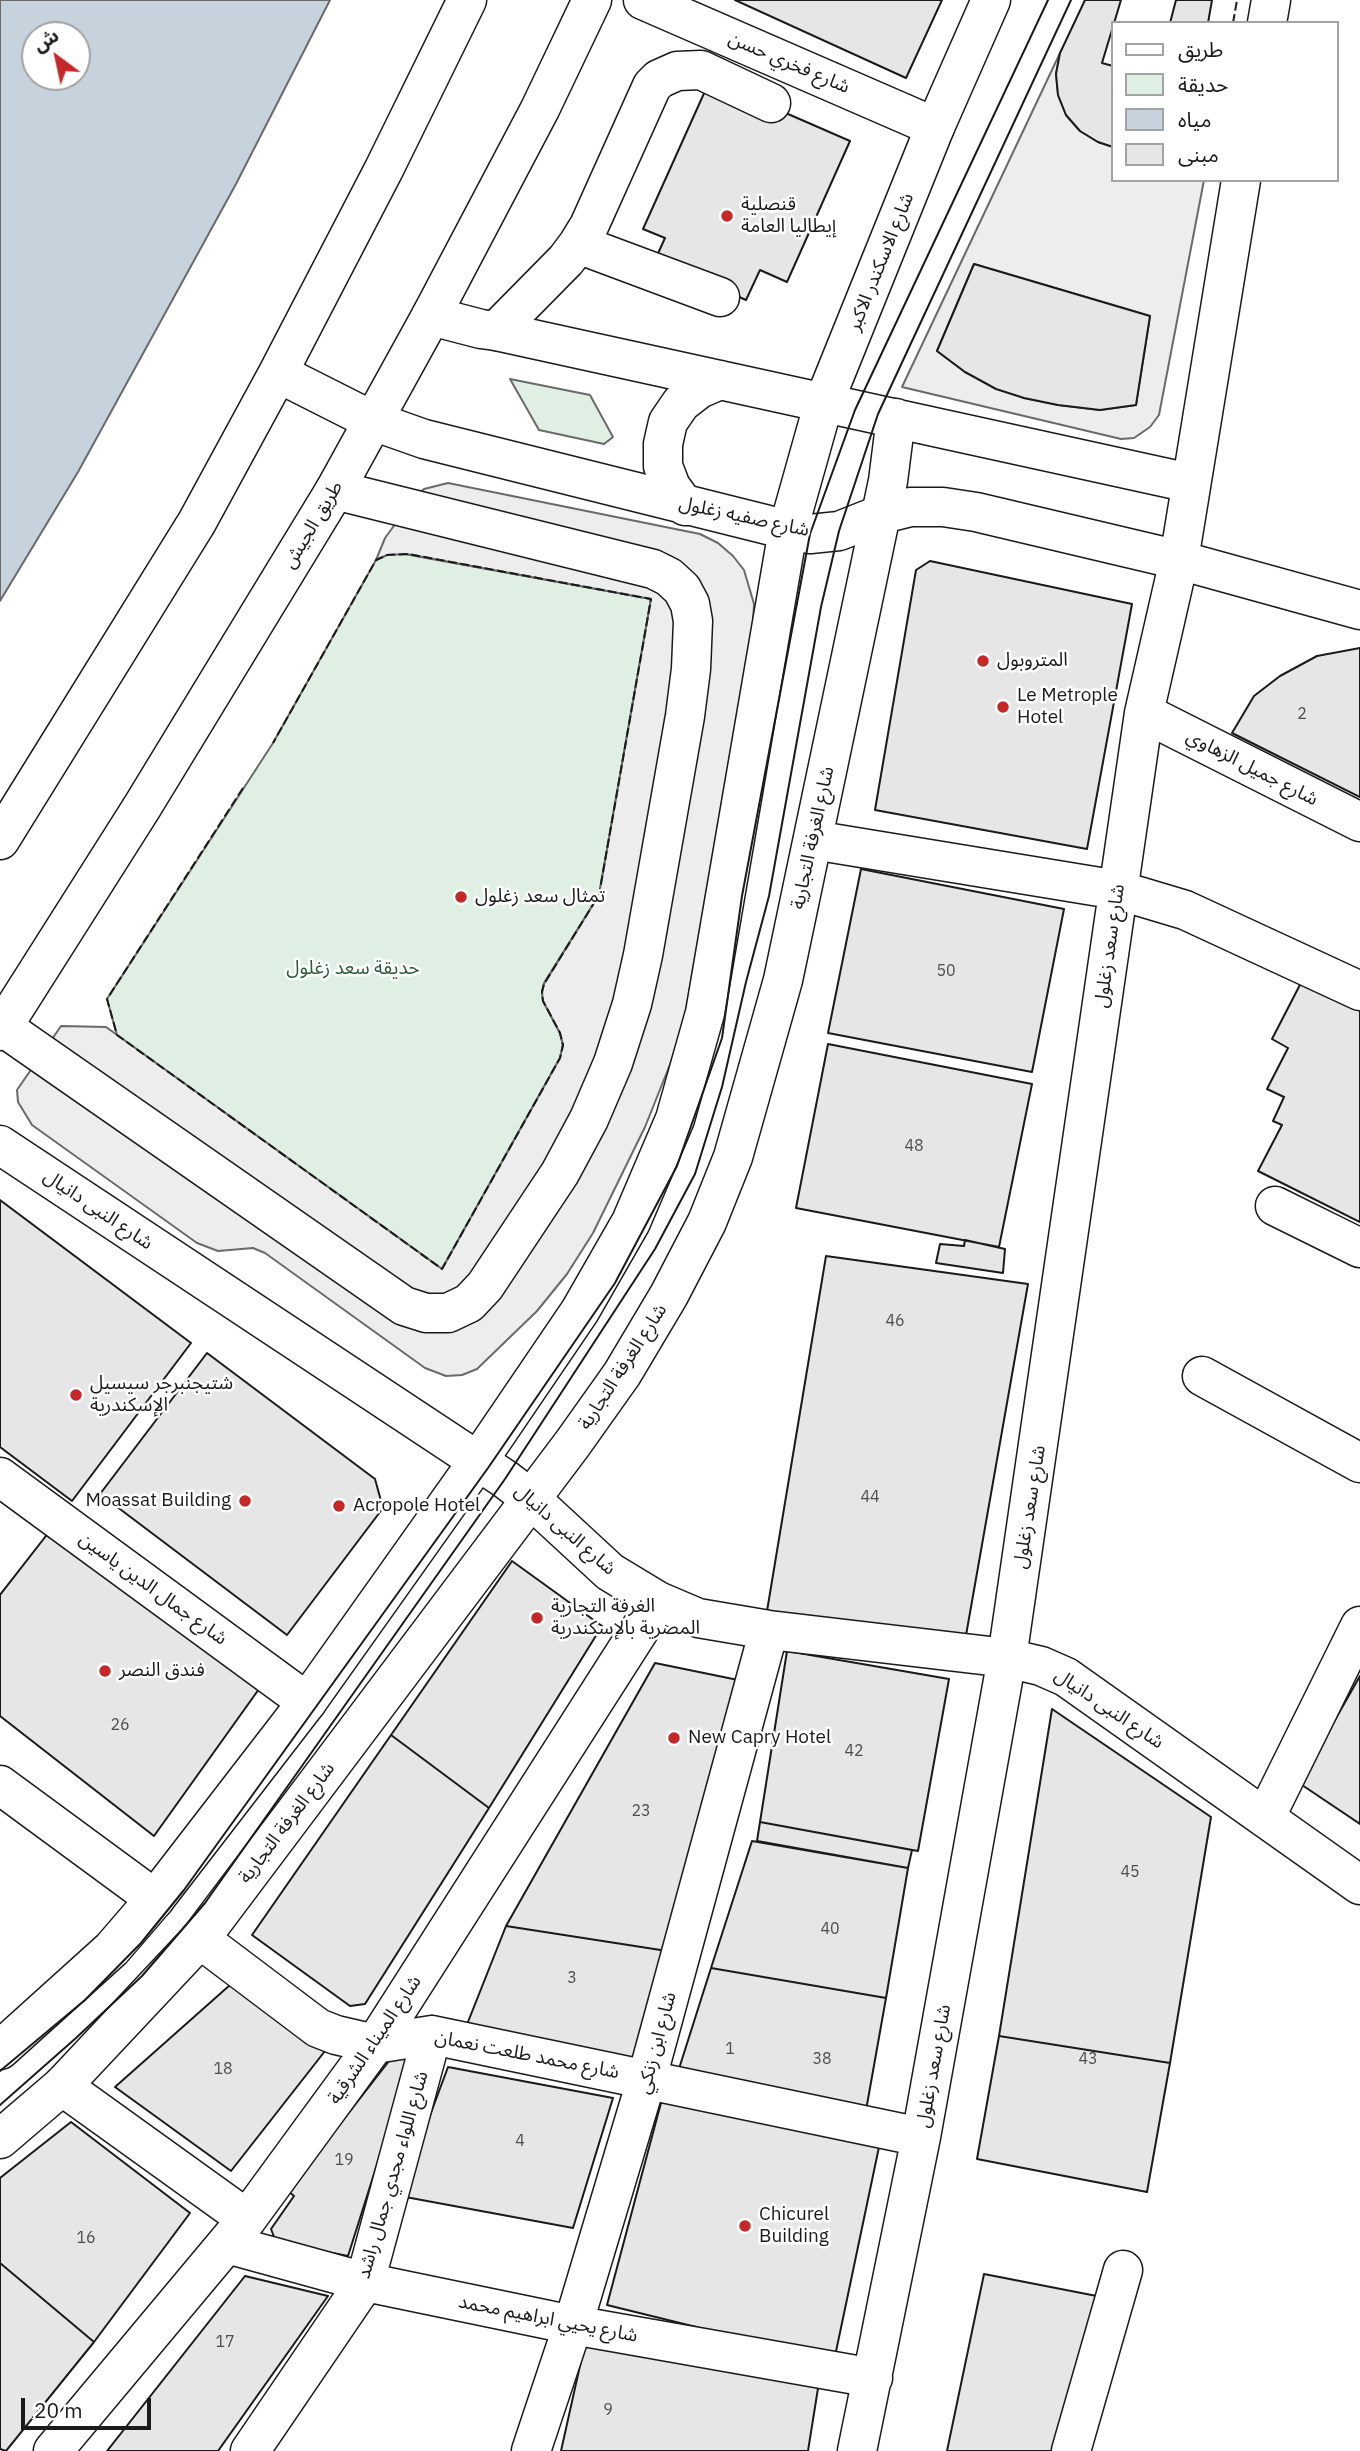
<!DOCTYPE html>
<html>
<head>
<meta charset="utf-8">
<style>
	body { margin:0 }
	#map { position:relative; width:1360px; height:2451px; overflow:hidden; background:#fff; font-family:"IBM Plex Sans","Noto Sans Arabic",sans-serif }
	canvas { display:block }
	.legend { position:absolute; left:1111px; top:21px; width:228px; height:161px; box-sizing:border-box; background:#fff; border:2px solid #a3a3a3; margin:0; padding:9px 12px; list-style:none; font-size:21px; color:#1a1a1a }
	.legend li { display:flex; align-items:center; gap:14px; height:35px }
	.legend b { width:35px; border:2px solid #a3a3a3 }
	.north { position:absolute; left:21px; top:21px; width:70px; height:70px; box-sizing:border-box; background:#fff; border:2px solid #a3a3a3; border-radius:50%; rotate:327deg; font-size:19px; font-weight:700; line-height:28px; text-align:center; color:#1a1a1a }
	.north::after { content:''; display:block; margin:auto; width:24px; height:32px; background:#c62828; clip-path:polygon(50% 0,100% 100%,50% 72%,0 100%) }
	.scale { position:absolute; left:21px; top:2398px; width:130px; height:32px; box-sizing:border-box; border:4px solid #1a1a1a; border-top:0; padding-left:9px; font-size:21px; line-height:24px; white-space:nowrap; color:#1a1a1a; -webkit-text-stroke:5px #fff; paint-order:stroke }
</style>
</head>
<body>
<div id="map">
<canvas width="1360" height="2451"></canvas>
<ul class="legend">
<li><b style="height:9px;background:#fff"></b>طريق</li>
<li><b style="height:19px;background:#e0efe3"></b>حديقة</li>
<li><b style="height:19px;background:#c6d2dc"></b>مياه</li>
<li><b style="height:19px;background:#e6e6e6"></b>مبنى</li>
</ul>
<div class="north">ش</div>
<div class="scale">20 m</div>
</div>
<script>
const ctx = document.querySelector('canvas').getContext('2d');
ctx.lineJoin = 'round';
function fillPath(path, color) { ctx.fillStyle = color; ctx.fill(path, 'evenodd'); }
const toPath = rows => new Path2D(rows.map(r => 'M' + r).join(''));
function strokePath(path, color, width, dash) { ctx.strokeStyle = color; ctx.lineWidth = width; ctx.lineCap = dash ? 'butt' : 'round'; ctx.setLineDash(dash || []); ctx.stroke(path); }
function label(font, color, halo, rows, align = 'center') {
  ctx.font = font + ' "IBM Plex Sans","Noto Sans Arabic",sans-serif'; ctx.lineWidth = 5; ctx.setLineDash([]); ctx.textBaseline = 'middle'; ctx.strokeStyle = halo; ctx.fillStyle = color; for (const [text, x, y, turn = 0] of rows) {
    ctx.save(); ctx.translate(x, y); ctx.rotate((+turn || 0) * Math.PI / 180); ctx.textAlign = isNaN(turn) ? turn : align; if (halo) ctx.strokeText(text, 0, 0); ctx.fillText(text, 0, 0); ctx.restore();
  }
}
const green = toPath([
	[510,379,590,395,613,437,604,444,539,430,510,379],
	[399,553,651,599,599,895,544,983,542,992,543,1001,560,1033,563,1045,560,1058,442,1269,117,1035,107,999,273,743,376,560,387,555,399,553]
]);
const parking = toPath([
	[1060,53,1056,74,1058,95,1066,115,1080,131,1098,142,1113,147,1113,180,1204,180,1159,415,1150,427,1134,438,1121,439,902,387,1060,53],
	[974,264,1150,316,1136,405,1100,410,1058,405,1024,398,965,372,937,351,974,264],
	[448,483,700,534,718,543,733,556,744,570,754,604,753,622,685,1016,671,1062,645,1127,593,1233,567,1274,537,1311,477,1369,462,1375,446,1376,425,1368,265,1253,253,1248,218,1251,197,1243,32,1125,18,1102,17,1090,61,1026,106,1027,442,1269,560,1058,563,1045,560,1033,543,1001,542,992,544,984,599,895,651,599,407,554,387,555,376,560,385,538,415,497,424,489,448,483]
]);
const water = toPath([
	[0,0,330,0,236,184,78,472,0,601,0,0],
	[35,35,77,35,77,77,35,77,35,35]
]);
const building = toPath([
	[735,0,942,0,906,78,735,0],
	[1085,0,1121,0,1102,63,1113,66,1113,147,1098,142,1080,131,1066,115,1058,95,1056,74,1060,53,1085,0],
	[1176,0,1212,0,1208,23,1170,23,1176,0],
	[710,80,850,141,787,282,760,270,746,300,655,260,665,238,643,229,710,80],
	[974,264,1150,316,1136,405,1100,410,1058,405,1024,398,996,389,965,372,937,351,974,264],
	[930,561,1132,604,1087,849,875,810,916,570,930,561],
	[1360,648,1360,797,1232,733,1254,696,1280,676,1317,656,1360,648],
	[861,869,1064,909,1032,1072,828,1033,861,869],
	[1304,977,1360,1005,1360,1222,1258,1171,1282,1125,1273,1121,1284,1097,1267,1089,1288,1048,1272,1039,1304,977],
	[828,1044,1032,1084,999,1247,796,1208,828,1044],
	[0,1200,191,1343,72,1501,0,1447,0,1200],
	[965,1240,1005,1249,1003,1273,936,1263,940,1244,964,1246,965,1240],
	[826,1256,1028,1284,965,1641,767,1611,826,1256],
	[207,1353,375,1479,383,1508,287,1635,100,1494,207,1353],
	[56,1523,264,1682,154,1836,0,1716,0,1595,56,1523],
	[512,1561,602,1626,489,1808,391,1735,512,1561],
	[787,1651,949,1679,918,1851,760,1822,787,1651],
	[655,1663,738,1680,667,1951,506,1926,655,1663],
	[1360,1676,1360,1824,1299,1783,1360,1676],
	[1052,1709,1211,1817,1170,2063,999,2036,1052,1709],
	[391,1735,489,1808,365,2004,350,2006,252,1935,391,1735],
	[760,1822,912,1850,908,1868,757,1841,760,1822],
	[752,1841,908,1868,886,1998,711,1968,752,1841],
	[506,1926,667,1951,630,2066,464,2032,506,1926],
	[711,1968,886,1998,865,2116,677,2075,711,1968],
	[230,1985,325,2051,231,2171,115,2087,230,1985],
	[999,2036,1170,2063,1147,2192,977,2159,999,2036],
	[396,2052,412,2054,348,2256,276,2242,271,2229,294,2196,288,2191,396,2052],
	[448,2067,613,2098,573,2228,400,2196,448,2067],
	[662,2099,879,2147,834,2361,607,2305,662,2099],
	[71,2122,190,2213,94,2342,0,2263,0,2178,71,2122],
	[0,2263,94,2342,6,2451,0,2449,0,2263],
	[984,2274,1107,2298,1057,2451,947,2451,984,2274],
	[245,2276,328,2296,218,2451,107,2451,245,2276],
	[587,2334,819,2382,808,2451,561,2451,587,2334]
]);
const minor = toPath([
	[643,0,935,127],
	[578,244,720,297],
	[496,331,566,260,578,244,589,226,652,86,659,79,677,71,701,70,771,103],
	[1144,713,1360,822],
	[813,840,1118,890,1185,910,1360,991],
	[3,1027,404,1306,426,1313,448,1313,469,1303,485,1286,560,1173,589,1119,613,1063,632,1004,643,955,685,716,691,669,693,621,690,604,682,589,669,577,653,569,335,490],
	[0,1145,505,1479,531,1499,610,1572,658,1601,698,1618,769,1630,1007,1658,1041,1666,1066,1677,1360,1885],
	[1275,1206,1360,1248],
	[1202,1376,1360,1463],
	[0,1477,307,1702],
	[0,1785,155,1899],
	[1265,1818,1360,1626],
	[200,1939,318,2028,336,2035,375,2044,432,2035,921,2137],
	[62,2086,247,2219],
	[227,2244,365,2282,573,2325,873,2378],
	[53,2451,247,2219,375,2044,658,1601],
	[250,2451,365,2282,432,2035],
	[531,2451,573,2325,647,2078,769,1630],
	[857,2451,921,2137,1007,1658,1144,713,1179,560],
	[1071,2451,1123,2270]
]);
const major = toPath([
	[1267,23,1271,0],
	[431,316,481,329,496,331,1190,483],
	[373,421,424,439,788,530,810,534,839,531,882,514,910,507,943,507,976,512,1179,560,1360,610],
	[685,506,671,487,663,466,663,444,668,422,681,403,699,389,720,380],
	[1179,560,1241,180],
	[0,2050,112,1949,155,1899,307,1702,478,1461,580,1311,631,1222,675,1119,705,1013,788,530,824,402,935,127,991,0],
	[0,2139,62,2086,200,1939,573,1443,622,1374,669,1295,707,1222,733,1157,783,980,888,481,896,418]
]);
const highway = toPath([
	[278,373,373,421],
	[0,840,197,522,278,373,384,169,467,0],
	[0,1031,142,807,335,490,431,316,540,109,592,0]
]);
const tram = toPath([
	[0,2071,85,2000,141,1943,184,1890,488,1468,615,1283,677,1166,722,1038,742,896,810,534,855,410,1048,0],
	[0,2105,76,2038,142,1976,205,1903,505,1479,655,1249,695,1174,722,1087,746,982,769,896,821,607,839,531,878,414,1071,0]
]);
const fence = toPath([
	[1233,23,1237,0],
	[243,788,107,999,117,1035,442,1269,560,1058,563,1045,560,1033,543,1001,542,992,544,984,599,895,651,599,408,554,387,555,376,560,273,743]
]);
const markers = [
	[727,216,7,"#c62828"],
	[983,661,7,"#c62828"],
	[1003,707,7,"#c62828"],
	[461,897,7,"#c62828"],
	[76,1395,7,"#c62828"],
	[245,1501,7,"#c62828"],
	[339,1506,7,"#c62828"],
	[537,1618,7,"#c62828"],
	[105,1671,7,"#c62828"],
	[674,1738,7,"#c62828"],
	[745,2226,7,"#c62828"]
];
const numberNames = [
	["2",1302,714],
	["50",946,971],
	["48",914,1146],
	["46",895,1321],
	["44",870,1497],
	["26",120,1725],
	["42",854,1751],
	["23",641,1811],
	["45",1130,1872],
	["40",830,1929],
	["3",572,1978],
	["1",730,2049],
	["38",822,2059],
	["43",1088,2059],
	["18",223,2069],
	["4",520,2141],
	["19",344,2160],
	["16",86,2238],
	["17",225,2342],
	["9",608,2410]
];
const streetNames = [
	["شارع فخري حسن",789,63,23],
	["شارع الاسكندر الاكبر",881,262,-68],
	["شارع صفيه زغلول",744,517,12],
	["طريق الجيش",313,525,-59],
	["شارع جميل الزهاوي",1252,768,27],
	["شارع الغرفة التجارية",813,838,-78],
	["شارع سعد زغلول",1110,946,-82],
	["شارع النبى دانيال",98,1210,34],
	["شارع الغرفة التجارية",623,1367,-57],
	["شارع سعد زغلول",1030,1507,-81],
	["شارع النبى دانيال",565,1530,41],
	["شارع جمال الدين ياسين",153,1589,36],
	["شارع النبى دانيال",1109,1709,34],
	["شارع الغرفة التجارية",287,1823,-53],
	["شارع الميناء الشرقية",375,2040,-56],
	["شارع ابن زنكي",657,2043,-75],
	["شارع محمد طلعت نعمان",527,2055,11],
	["شارع سعد زغلول",934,2066,-80],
	["شارع اللواء مجدي جمال راشد",393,2175,-74],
	["شارع يحيي ابراهيم محمد",548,2319,11]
];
const poiNames = [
	["قنصلية",741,205],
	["إيطاليا العامة",741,227],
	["المتروبول",997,661],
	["Le Metrople",1017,696],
	["Hotel",1017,718],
	["تمثال سعد زغلول",475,897],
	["شتيجنبرجر سيسيل",90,1384],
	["الإسكندرية",90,1406],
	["Moassat Building",231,1501,"right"],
	["Acropole Hotel",353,1506],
	["الغرفة التجارية",551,1607],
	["المصرية بالإسكندرية",551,1629],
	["فندق النصر",119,1671],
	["New Capry Hotel",688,1738],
	["Chicurel",759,2215],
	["Building",759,2237]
];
const parkNames = [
	["حديقة سعد زغلول",353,969]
];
fillPath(green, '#e0efe3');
strokePath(green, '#6a6a6a', 2);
fillPath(parking, '#ededed');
strokePath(parking, '#6a6a6a', 2);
fillPath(water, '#c6d2dc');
strokePath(water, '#6a6a6a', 2);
fillPath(building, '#e6e6e6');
strokePath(building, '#1a1a1a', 2);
strokePath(minor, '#1a1a1a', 41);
strokePath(major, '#1a1a1a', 41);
strokePath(highway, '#1a1a1a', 41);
strokePath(minor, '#fff', 38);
strokePath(major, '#fff', 38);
strokePath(highway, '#fff', 38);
strokePath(tram, '#1a1a1a', 2);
strokePath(fence, '#1a1a1a', 2, [9, 3.5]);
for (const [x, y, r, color] of markers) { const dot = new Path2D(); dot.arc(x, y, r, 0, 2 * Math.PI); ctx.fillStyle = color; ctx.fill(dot); strokePath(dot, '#fff', 2.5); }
label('16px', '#4d4d4d', null, numberNames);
label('19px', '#1a1a1a', '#fff', streetNames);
label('19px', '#1a1a1a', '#fff', poiNames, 'left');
label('19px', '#2b5a34', '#fff', parkNames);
</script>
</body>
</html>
